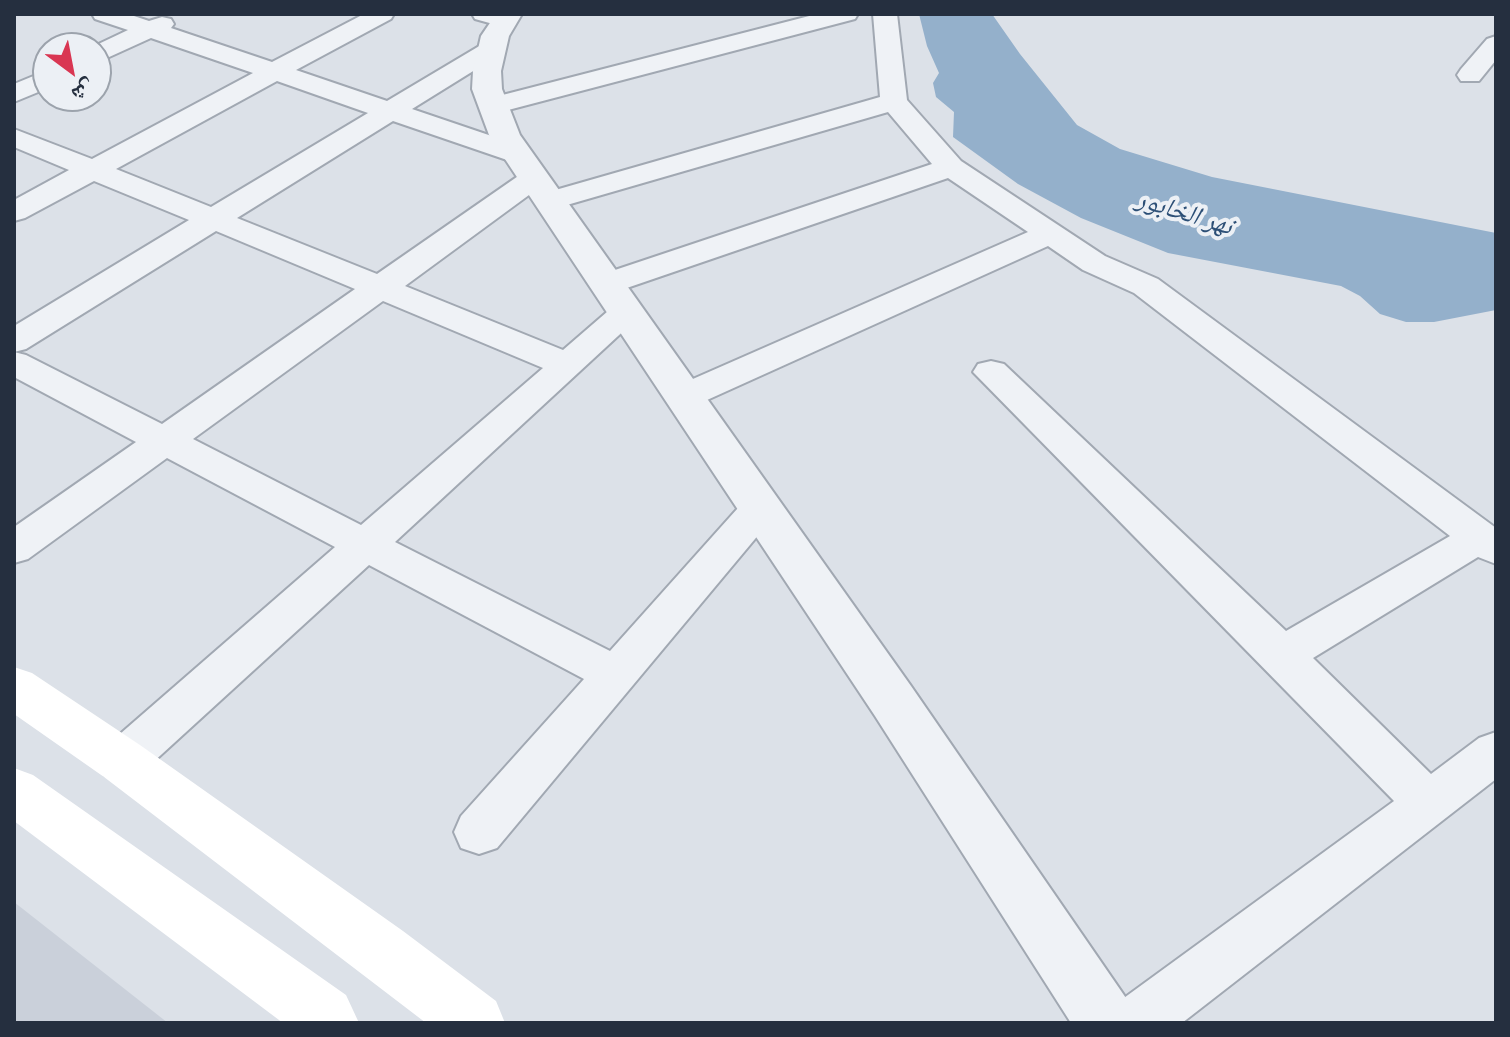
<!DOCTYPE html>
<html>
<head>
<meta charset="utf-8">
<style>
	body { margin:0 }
	#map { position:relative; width:1510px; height:1037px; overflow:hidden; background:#dce1e8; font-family:"Nunito Sans","Noto Naskh Arabic",sans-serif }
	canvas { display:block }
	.frame { position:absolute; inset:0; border:16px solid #252f3f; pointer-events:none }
	.north { position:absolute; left:32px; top:32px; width:80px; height:80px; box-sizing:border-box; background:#ecf0f5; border:2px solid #9ca3ac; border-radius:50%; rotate:148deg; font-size:22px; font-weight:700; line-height:32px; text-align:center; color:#252f3f }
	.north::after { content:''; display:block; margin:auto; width:28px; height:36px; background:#d93652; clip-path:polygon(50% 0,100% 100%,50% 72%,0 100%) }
</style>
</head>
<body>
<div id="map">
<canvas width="1510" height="1037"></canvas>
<div class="frame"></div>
<div class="north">ش</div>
</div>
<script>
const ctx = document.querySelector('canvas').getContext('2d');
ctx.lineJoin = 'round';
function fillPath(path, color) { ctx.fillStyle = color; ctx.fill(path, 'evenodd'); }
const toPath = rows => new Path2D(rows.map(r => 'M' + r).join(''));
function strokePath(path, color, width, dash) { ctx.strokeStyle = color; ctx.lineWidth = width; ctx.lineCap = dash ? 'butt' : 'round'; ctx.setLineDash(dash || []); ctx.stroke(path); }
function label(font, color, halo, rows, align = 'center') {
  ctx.font = font + ' "Nunito Sans","Noto Naskh Arabic",sans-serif'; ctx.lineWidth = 8; ctx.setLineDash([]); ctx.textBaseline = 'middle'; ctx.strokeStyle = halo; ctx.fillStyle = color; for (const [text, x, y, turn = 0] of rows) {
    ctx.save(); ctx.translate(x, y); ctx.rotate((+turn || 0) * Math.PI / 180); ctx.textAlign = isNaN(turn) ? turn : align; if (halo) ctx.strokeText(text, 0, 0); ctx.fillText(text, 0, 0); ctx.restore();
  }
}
const built = toPath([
	[14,902,168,1023,14,1023]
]);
const water = toPath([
	[919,14,992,14,1020,54,1077,125,1120,149,1212,177,1496,233,1496,310,1434,322,1406,322,1380,314,1360,296,1341,286,1168,253,1081,218,1018,184,953,137,954,112,936,97,933,83,939,73,927,46]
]);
const minor = toPath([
	[92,14,128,14,149,21,162,17,171,19,174,24,171,28,272,62,364,14,394,14,391,19,296,70,387,101,481,45,490,42,499,45,503,50,499,55,412,109,527,148,531,154,527,160,517,163,507,160,393,121,237,218,377,274,524,172,534,169,544,172,549,178,544,184,405,286,563,350,615,305,627,302,639,305,644,312,395,542,610,651,746,499,760,495,774,499,780,509,497,848,479,854,461,848,454,832,461,816,584,679,369,565,139,775,122,781,105,775,98,761,105,747,335,547,167,458,28,559,14,563,14,527,136,442,14,377,14,352,26,355,162,424,355,289,216,231,26,349,14,352,14,326,189,220,94,181,25,218,14,221,14,200,69,170,14,147,14,129,92,159,253,73,151,38,96,63,96,48,90,48,128,30,95,19,92,14],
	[277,81,368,113,211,207,116,169,277,81],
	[383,301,543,368,361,525,193,439,383,301],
	[472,14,510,14,516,20,513,25,504,27,475,19,472,14],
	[817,14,858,14,855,19,493,114,483,112,479,106,483,100,817,14],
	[873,14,897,14,907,100,961,161,1105,256,1158,279,1496,528,1496,564,1478,557,1313,658,1431,774,1479,738,1496,732,1496,779,1182,1023,1109,1023,1117,1003,1394,801,973,372,978,364,991,361,1004,364,1286,631,1450,536,1134,293,1083,270,1048,246,696,405,683,409,670,405,665,397,670,389,1028,232,948,178,618,291,606,294,594,291,590,284,594,277,932,164,888,112,560,207,549,210,538,207,534,201,538,195,880,97,873,14],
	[1496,36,1496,60,1479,81,1461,81,1457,75,1461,69,1487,39,1496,36],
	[48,70,48,88,14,102,14,84,48,70]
]);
const tertiary = toPath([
	[496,14,522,14,509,36,501,71,502,89,520,135,911,686,1128,1001,1137,1023,1071,1023,875,716,489,135,472,89,473,71,481,36,496,14]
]);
const secondary = toPath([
	[14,667,32,673,140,745,403,931,496,1001,505,1023,426,1023,104,777,14,714,14,667],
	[14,768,33,775,346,995,359,1023,283,1023,14,821,14,768]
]);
const farWaternames = [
	["نهر الخابور",1184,214,17]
];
fillPath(built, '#cad0da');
fillPath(water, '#94b0cb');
strokePath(minor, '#a1a8b2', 4);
strokePath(tertiary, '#a1a8b2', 4);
fillPath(minor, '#eff2f6');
fillPath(tertiary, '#eff2f6');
fillPath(secondary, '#fff');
label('italic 26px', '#2c4f76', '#ecf0f5', farWaternames);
</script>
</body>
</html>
